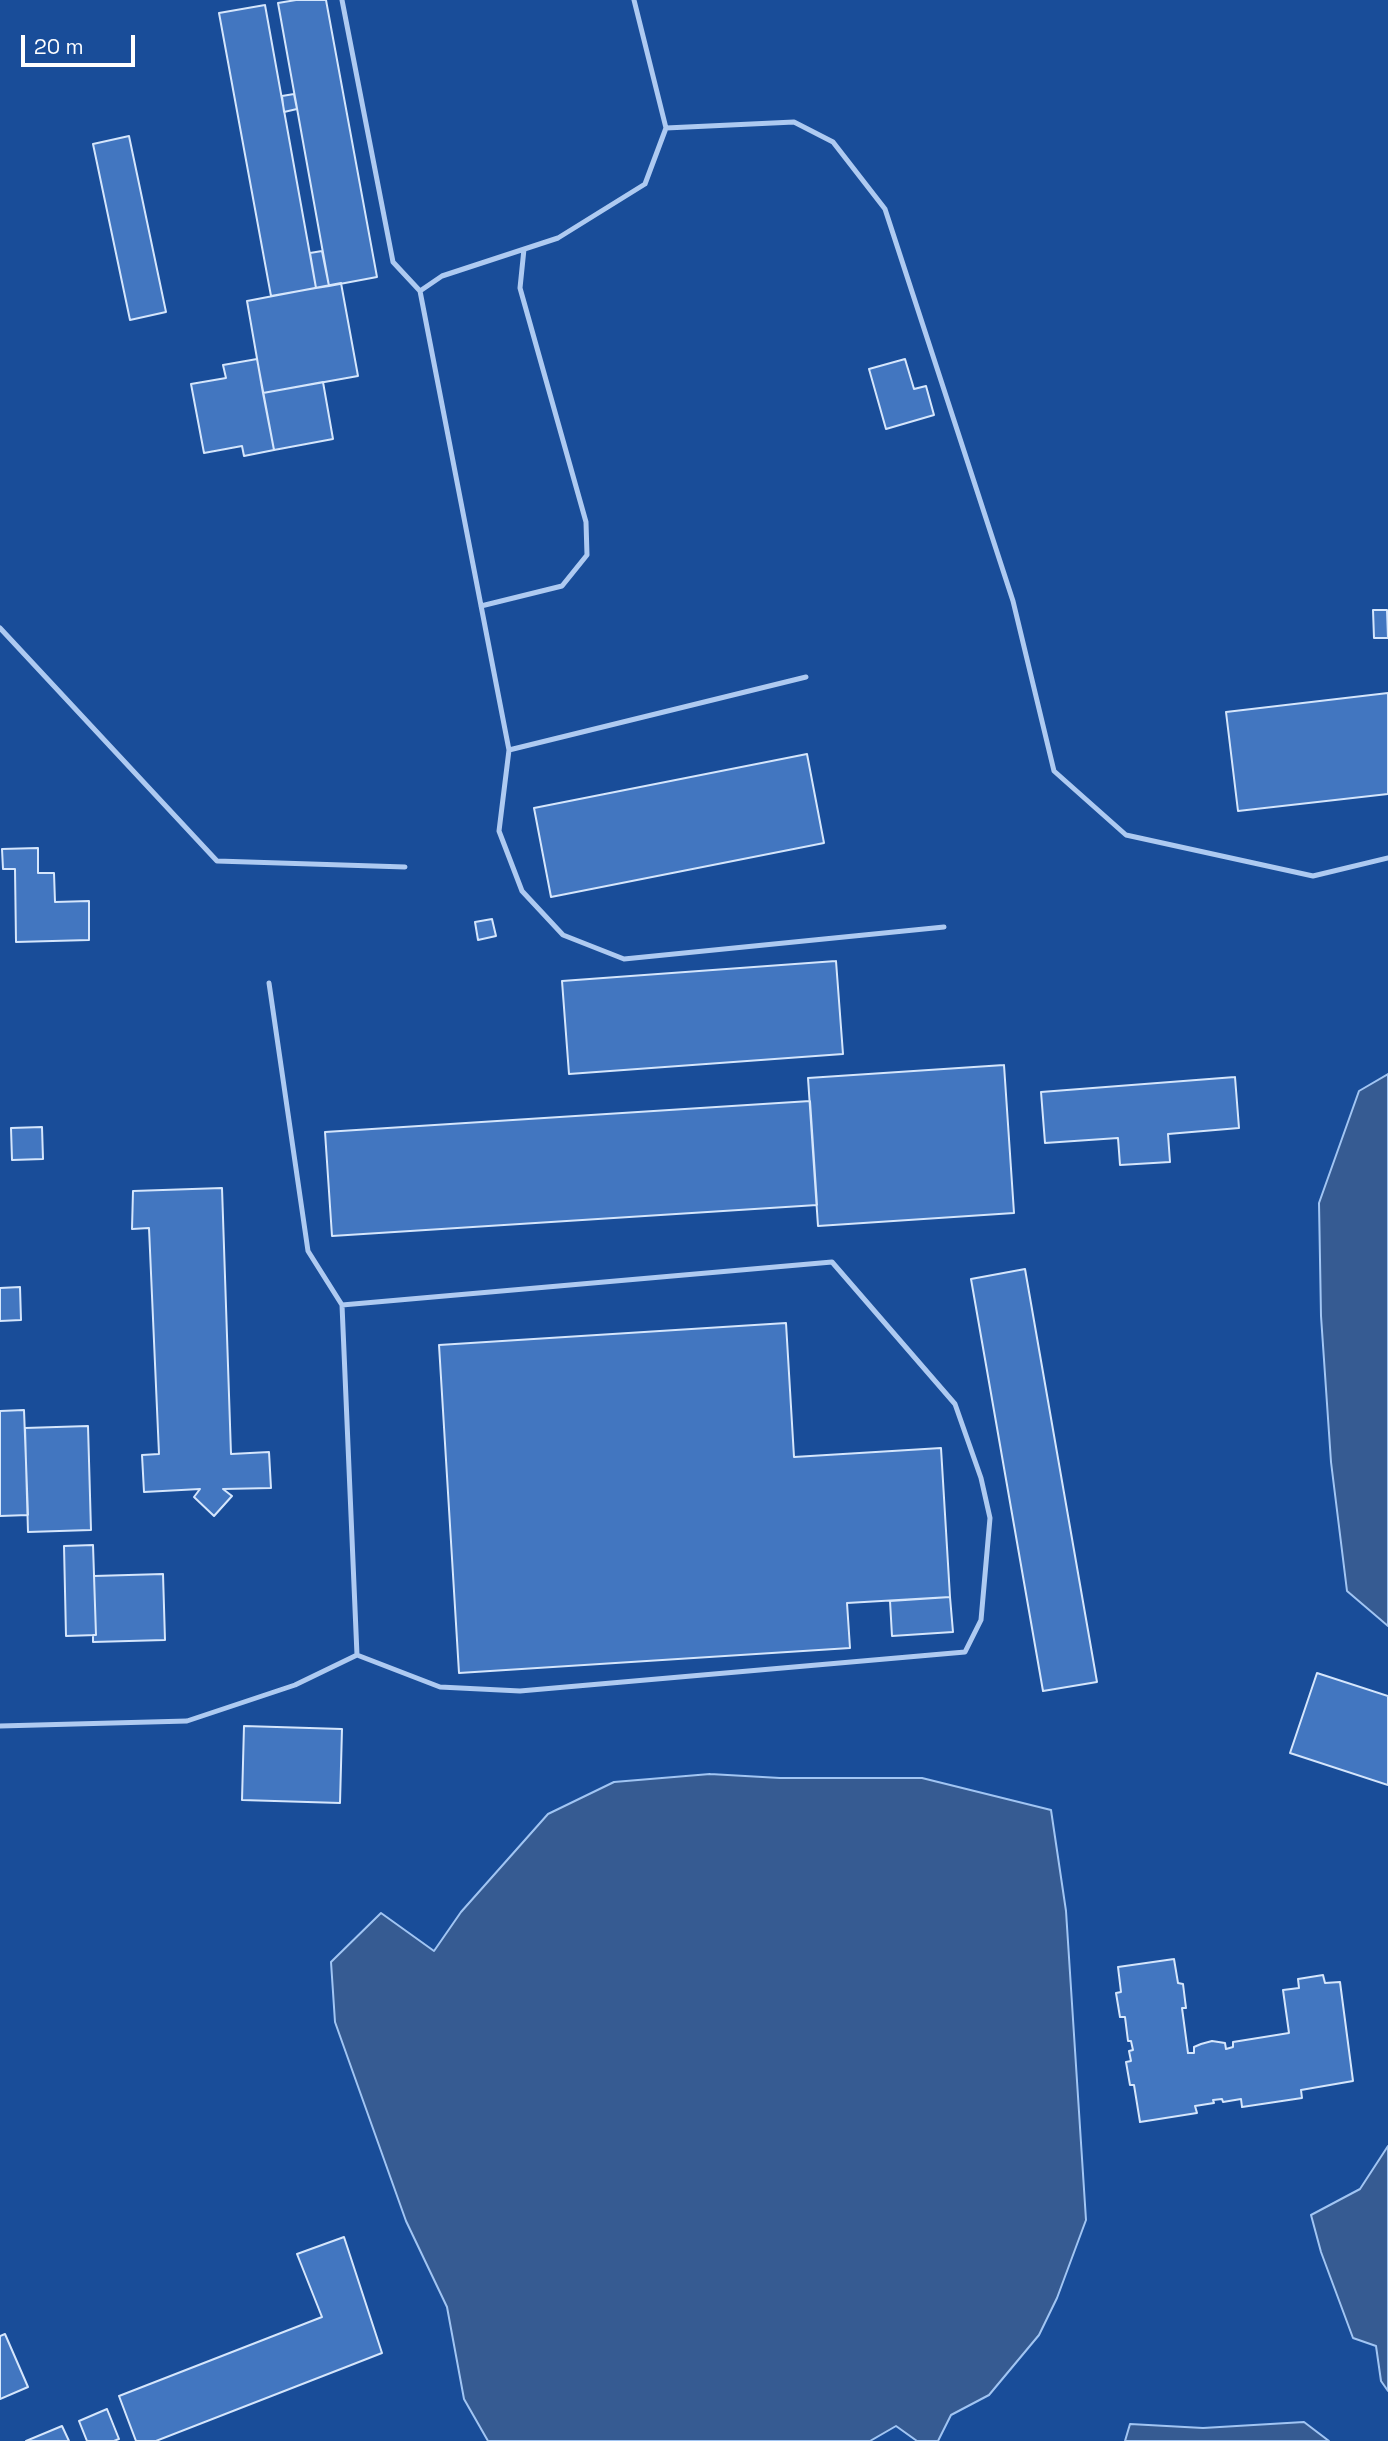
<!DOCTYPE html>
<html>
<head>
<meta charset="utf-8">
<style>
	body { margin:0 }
	#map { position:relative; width:1388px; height:2441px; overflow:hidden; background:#194d99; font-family:"Space Grotesk",sans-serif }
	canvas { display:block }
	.scale { position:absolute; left:21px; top:35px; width:114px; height:32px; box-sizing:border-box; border:4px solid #fff; border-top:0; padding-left:9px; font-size:21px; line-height:24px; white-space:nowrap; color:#fff; -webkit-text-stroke:5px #194d99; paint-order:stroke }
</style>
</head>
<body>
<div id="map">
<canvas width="1388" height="2441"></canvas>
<div class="scale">20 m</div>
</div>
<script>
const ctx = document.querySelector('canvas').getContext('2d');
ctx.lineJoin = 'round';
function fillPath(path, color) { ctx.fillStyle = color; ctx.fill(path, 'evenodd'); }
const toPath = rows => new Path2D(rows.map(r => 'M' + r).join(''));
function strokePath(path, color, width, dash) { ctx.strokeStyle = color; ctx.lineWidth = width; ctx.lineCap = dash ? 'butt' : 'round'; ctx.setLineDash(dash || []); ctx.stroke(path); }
const water = toPath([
	[1388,1074,1388,1626,1347,1591,1331,1462,1321,1316,1319,1203,1359,1091,1388,1074],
	[710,1774,780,1778,922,1778,1051,1810,1066,1911,1086,2220,1057,2298,1039,2335,989,2395,951,2415,938,2441,917,2441,896,2426,870,2441,488,2441,464,2399,447,2307,406,2221,335,2022,331,1962,381,1913,434,1951,461,1912,548,1814,614,1782,710,1774],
	[1388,2146,1388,2391,1381,2381,1376,2346,1353,2338,1321,2252,1311,2215,1360,2189,1388,2146],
	[1304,2422,1329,2441,1125,2441,1130,2424,1203,2428,1304,2422]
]);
const building = toPath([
	[296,0,326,0,377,277,329,286,278,3,296,0],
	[265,5,316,288,271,296,219,13,265,5],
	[294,94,297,109,284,112,282,96,294,94],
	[129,136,166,312,130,320,93,144,129,136],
	[322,251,329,286,316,288,310,253,322,251],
	[341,283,358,376,263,393,247,301,341,283],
	[257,359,274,450,244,456,242,446,204,453,191,384,226,378,223,365,257,359],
	[905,359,914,389,926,386,934,415,886,429,869,369,905,359],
	[323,382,333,439,274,450,263,393,323,382],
	[1373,610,1387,610,1388,638,1374,638,1373,610],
	[1388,693,1388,794,1238,811,1226,712,1388,693],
	[807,754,824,843,551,897,534,808,807,754],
	[38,848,38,873,54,873,55,902,89,901,89,940,16,942,15,869,3,869,2,849,38,848],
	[492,919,496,936,478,940,475,922,492,919],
	[836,961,843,1054,569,1074,562,981,836,961],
	[1004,1065,1014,1213,818,1226,808,1078,1004,1065],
	[1235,1077,1239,1128,1168,1134,1170,1162,1120,1165,1118,1138,1045,1143,1041,1092,1235,1077],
	[810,1101,817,1205,332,1236,325,1132,810,1101],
	[42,1127,43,1159,12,1160,11,1128,42,1127],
	[222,1188,231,1454,269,1452,271,1488,223,1489,232,1496,214,1516,194,1497,200,1489,144,1492,142,1455,159,1454,149,1228,132,1229,133,1191,222,1188],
	[1025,1269,1097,1682,1043,1691,971,1279,1025,1269],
	[20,1287,21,1320,0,1321,0,1288,20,1287],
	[786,1323,794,1457,941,1448,950,1597,847,1603,850,1648,459,1673,439,1345,786,1323],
	[24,1410,28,1515,0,1516,0,1411,24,1410],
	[88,1426,91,1530,28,1532,25,1428,88,1426],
	[93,1545,96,1635,66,1636,64,1546,93,1545],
	[163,1574,165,1640,93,1642,93,1635,96,1635,94,1576,163,1574],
	[950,1597,953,1632,892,1636,890,1601,950,1597],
	[1317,1673,1388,1696,1388,1785,1290,1753,1317,1673],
	[244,1726,342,1729,340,1803,242,1800,244,1726],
	[1174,1959,1178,1983,1183,1984,1186,2008,1182,2008,1188,2053,1194,2053,1194,2047,1201,2044,1212,2041,1225,2043,1226,2049,1233,2047,1233,2042,1289,2033,1283,1990,1299,1988,1298,1979,1323,1975,1325,1983,1340,1982,1353,2081,1301,2090,1302,2098,1242,2107,1241,2099,1223,2102,1222,2099,1213,2100,1214,2103,1195,2106,1197,2113,1140,2122,1134,2085,1130,2085,1126,2062,1131,2061,1129,2051,1133,2050,1131,2041,1128,2041,1125,2017,1120,2017,1116,1993,1121,1992,1118,1967,1174,1959],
	[344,2237,382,2353,156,2441,136,2441,119,2396,322,2317,297,2254,344,2237],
	[5,2334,28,2387,0,2399,0,2336,5,2334],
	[107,2409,119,2439,114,2441,87,2441,79,2421,107,2409],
	[62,2426,69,2441,26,2441,62,2426]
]);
const service = toPath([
	[342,0,393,262,420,291],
	[634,0,666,128,645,184,558,238,442,276,420,291,509,750,499,831,522,891,563,935,624,959,944,927],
	[666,128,794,122,833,142,885,209,1013,601,1054,771,1126,835,1313,876,1388,858],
	[481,606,562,586,587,555,586,522,520,288,524,249],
	[0,628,217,861,405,867],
	[509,750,806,677],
	[269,983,308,1251,342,1305],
	[0,1726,187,1721,295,1685,357,1655,342,1305,832,1262,955,1404,981,1478,990,1518,981,1620,965,1652,520,1691,440,1687,357,1655]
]);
fillPath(water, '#365b92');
strokePath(water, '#a1c5f3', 2);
fillPath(building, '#4276c0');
strokePath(building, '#d5e6fc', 2);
strokePath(service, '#aecaf1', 5);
</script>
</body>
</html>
